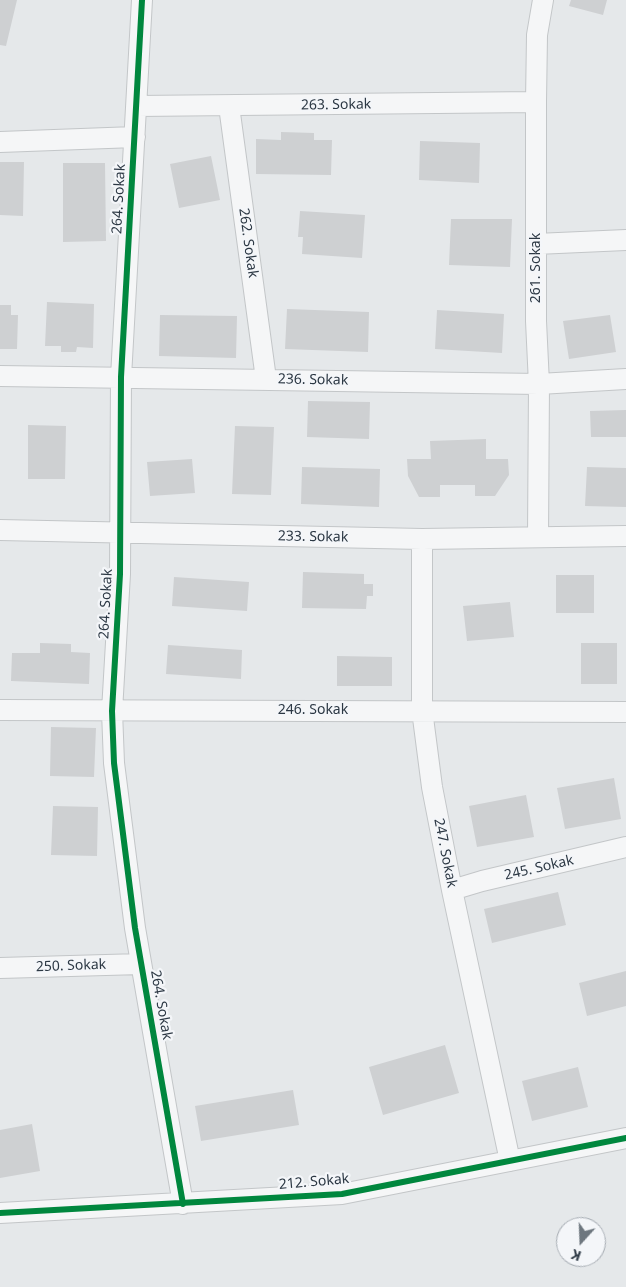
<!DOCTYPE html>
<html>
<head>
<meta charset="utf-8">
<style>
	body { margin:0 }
	#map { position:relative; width:626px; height:1287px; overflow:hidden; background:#e5e8ea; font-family:"Noto Sans",sans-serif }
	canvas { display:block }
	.north { position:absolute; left:556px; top:1217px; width:50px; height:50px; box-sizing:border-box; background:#f4f6f9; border:1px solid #a4aab1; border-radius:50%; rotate:200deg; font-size:14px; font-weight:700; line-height:20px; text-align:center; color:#2c3844 }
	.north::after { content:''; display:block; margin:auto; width:18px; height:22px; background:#6d767e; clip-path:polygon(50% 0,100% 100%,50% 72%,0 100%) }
</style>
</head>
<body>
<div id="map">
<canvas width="626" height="1287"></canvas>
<div class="north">K</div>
</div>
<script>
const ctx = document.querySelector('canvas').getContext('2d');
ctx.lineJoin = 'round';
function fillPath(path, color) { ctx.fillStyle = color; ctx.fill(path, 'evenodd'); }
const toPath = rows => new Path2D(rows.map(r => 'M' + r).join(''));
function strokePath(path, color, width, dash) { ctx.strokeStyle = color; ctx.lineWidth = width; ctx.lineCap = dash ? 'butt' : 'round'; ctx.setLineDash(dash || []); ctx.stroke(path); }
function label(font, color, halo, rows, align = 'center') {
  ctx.font = font + ' "Noto Sans",sans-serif'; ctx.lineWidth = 4.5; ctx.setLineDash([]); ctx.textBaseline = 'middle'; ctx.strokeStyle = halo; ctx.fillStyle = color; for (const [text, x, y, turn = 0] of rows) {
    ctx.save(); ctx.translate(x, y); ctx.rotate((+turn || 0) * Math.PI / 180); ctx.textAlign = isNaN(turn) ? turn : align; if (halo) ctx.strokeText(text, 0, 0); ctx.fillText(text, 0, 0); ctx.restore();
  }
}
const building = toPath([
	[0,0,17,0,6,46,0,45],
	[571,0,607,0,603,15,569,6],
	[281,132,314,133,314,140,332,140,331,175,256,174,256,139,281,140],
	[420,141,480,143,479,183,419,180],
	[211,156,220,200,179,208,170,164],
	[0,162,24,162,23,216,0,215],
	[63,163,105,163,106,241,63,242],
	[300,211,365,215,362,258,302,254,303,237,298,237],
	[451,219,512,219,510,267,449,265],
	[47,302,94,304,93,348,77,347,76,352,61,352,61,346,45,346],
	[0,305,11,305,11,315,18,315,17,349,0,349],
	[287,309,369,312,368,352,285,349],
	[437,310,504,314,502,353,435,349],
	[160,315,237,316,236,358,159,356],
	[610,315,616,352,569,359,563,321],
	[308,401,370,402,369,439,307,437],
	[626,410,626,437,591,437,590,411],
	[28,425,66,426,65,479,28,479],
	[235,426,274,427,271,495,232,494],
	[486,439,486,459,508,459,509,475,495,496,475,496,475,485,440,485,440,497,419,497,408,476,407,459,431,459,430,441],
	[192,459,195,493,150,496,147,462],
	[302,467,380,469,379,507,301,504],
	[587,467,626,468,626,507,585,506],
	[303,572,364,574,364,584,373,584,373,596,367,596,366,609,302,608],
	[556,575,594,575,594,613,556,613],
	[174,577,249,582,247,611,172,606],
	[510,602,514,637,467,641,463,606],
	[40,643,71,644,71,652,90,653,89,684,11,681,12,653,40,653],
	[581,643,617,643,617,684,581,684],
	[168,645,242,650,241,679,166,674],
	[337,656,392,657,392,686,337,686],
	[51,727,96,728,94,777,50,776],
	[614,778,621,819,565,829,557,788],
	[526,795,534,837,477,847,469,806],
	[53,806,98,807,97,856,51,855],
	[558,892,566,925,492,943,484,909],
	[626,971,626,1006,587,1016,579,983],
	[445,1045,459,1093,383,1115,369,1067],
	[578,1067,588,1107,532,1121,522,1081],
	[293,1090,299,1125,201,1141,195,1106],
	[32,1124,40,1171,0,1178,0,1130]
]);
const minor = toPath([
	[142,0,121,377,120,574,112,711,114,763,135,928,183,1204],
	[137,106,536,102],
	[229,106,266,379],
	[0,142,135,137],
	[536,244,626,240],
	[0,376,539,384,626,379],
	[0,530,422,539,626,536],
	[538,537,539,384,536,321,536,102,537,35,543,0],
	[422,539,422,710,432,787,452,890,510,1161],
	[0,710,626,712],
	[452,890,482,881,626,847],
	[0,968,141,964],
	[0,1213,342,1194,626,1138]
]);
const cycleway = toPath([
	[142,0,121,377,120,574,112,711,114,763,135,928,183,1204],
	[0,1213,342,1194,626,1138]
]);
const streetNames = [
	["263. Sokak",336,105,-1],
	["264. Sokak",119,199,-87],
	["262. Sokak",248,243,82],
	["261. Sokak",536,268,-90],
	["236. Sokak",313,380,1],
	["233. Sokak",313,537,1],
	["264. Sokak",106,604,-87],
	["246. Sokak",313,710],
	["247. Sokak",445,853,79],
	["245. Sokak",539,868,-13],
	["250. Sokak",71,966,-2],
	["264. Sokak",161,1005,80],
	["212. Sokak",314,1182,-5]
];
fillPath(building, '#ced0d2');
strokePath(minor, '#c3c6c8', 22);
strokePath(minor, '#f5f6f7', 20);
strokePath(cycleway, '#00873e', 6);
label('14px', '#2c3844', '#f4f6f9', streetNames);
</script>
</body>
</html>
